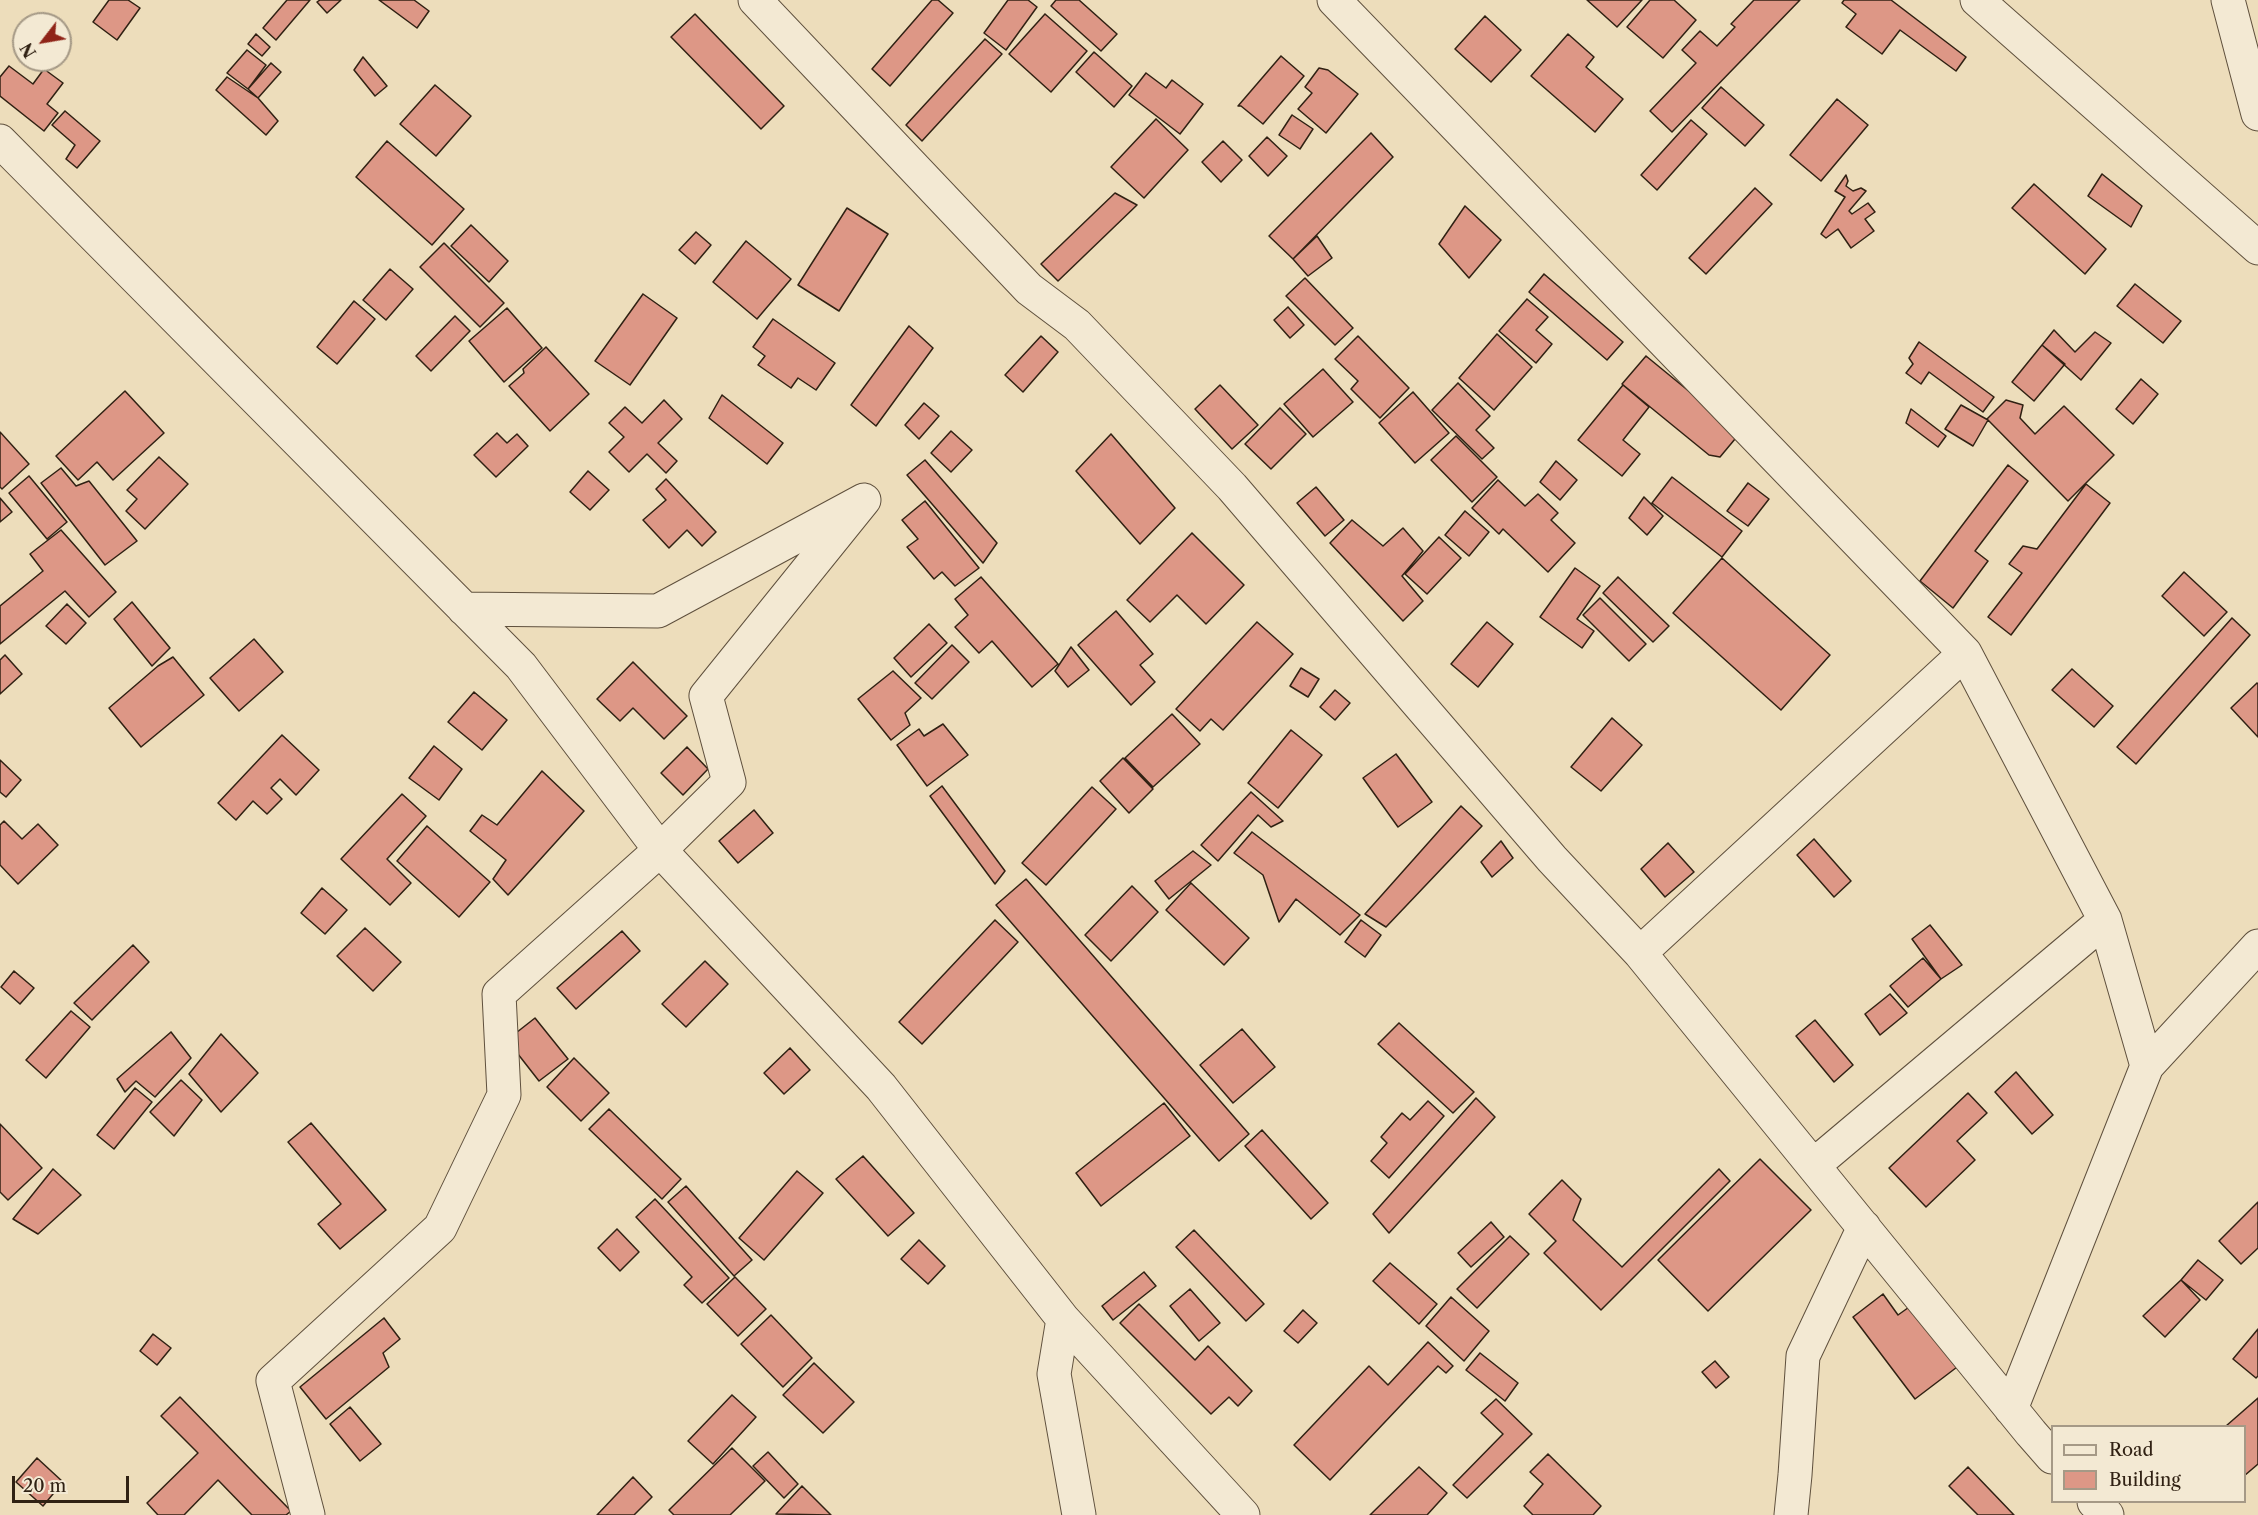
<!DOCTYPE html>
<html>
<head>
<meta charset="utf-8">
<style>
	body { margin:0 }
	#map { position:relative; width:2258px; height:1515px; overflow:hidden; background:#edddbb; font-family:"Libre Caslon Text",serif }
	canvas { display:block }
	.legend { position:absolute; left:2051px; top:1425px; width:195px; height:78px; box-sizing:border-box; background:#f3e9d3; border:2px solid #a59986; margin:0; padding:8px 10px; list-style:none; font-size:18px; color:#302113 }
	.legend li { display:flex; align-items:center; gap:12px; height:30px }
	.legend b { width:30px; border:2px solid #a59986 }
	.north { position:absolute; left:12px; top:12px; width:60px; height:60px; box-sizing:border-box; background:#f3e9d3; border:2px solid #a59986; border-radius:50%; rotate:239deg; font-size:16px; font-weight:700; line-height:24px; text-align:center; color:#302113 }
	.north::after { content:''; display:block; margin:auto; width:21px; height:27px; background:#8f2418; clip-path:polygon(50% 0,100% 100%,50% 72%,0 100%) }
	.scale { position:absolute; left:12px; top:1476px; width:117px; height:27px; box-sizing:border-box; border:3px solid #302113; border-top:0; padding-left:8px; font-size:18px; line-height:21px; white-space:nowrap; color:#302113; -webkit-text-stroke:4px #f3e9d3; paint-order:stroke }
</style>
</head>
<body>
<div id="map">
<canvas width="2258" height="1515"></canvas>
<ul class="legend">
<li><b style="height:8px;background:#f3e9d3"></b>Road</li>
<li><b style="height:16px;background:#dd9786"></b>Building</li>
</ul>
<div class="north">N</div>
<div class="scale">20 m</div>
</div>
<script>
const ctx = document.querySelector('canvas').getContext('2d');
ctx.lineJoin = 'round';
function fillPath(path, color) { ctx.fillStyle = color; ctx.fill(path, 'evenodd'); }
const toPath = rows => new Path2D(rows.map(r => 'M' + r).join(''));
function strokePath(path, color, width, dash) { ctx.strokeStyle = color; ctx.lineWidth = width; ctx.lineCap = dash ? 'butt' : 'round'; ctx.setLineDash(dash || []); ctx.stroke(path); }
const building = toPath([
	[109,0,128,0,140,8,117,40,93,22,109,0],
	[287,0,310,0,276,40,263,28,287,0],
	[320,0,341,0,327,13,317,2,320,0],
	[379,0,414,0,429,11,417,28,379,0],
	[932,0,938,0,953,13,890,86,872,69,932,0],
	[1008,0,1028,0,1037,7,1006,50,984,33,1008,0],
	[1056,0,1079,0,1117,34,1101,51,1051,6,1056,0],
	[1587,0,1642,0,1617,27,1587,0],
	[1650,0,1674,0,1696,20,1663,58,1627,27,1650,0],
	[1754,0,1800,0,1672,132,1650,111,1696,63,1682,50,1700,31,1717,46,1735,27,1731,24,1754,0],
	[1844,0,1891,0,1966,57,1956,71,1900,30,1882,54,1846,27,1856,14,1842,3,1844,0],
	[695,14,784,106,761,129,671,37,695,14],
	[1045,14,1087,51,1051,92,1009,54,1045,14],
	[1485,16,1521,50,1491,82,1455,49,1485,16],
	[256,34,270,47,262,56,248,44,256,34],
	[1568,34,1594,57,1586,67,1623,99,1595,132,1531,76,1568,34],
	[985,39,1002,54,922,141,906,125,985,39],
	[247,50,266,65,248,89,227,73,247,50],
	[1094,52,1132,86,1114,107,1076,72,1094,52],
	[1281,56,1304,76,1263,124,1241,106,1238,106,1281,56],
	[363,57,387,86,375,96,354,70,363,57],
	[271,63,281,72,258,98,248,89,271,63],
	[9,66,33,84,44,69,63,83,47,104,58,113,44,131,0,96,0,77,9,66],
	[1319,68,1328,70,1358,94,1326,133,1298,109,1312,93,1305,87,1319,68],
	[1146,73,1166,88,1172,80,1203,104,1180,134,1129,95,1146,73],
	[227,77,258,98,278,121,266,135,216,90,227,77],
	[435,85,471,116,436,156,400,124,435,85],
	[1721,87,1764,125,1745,146,1702,108,1721,87],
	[1837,99,1868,125,1821,181,1790,155,1837,99],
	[65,111,100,141,77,168,66,159,75,145,52,125,65,111],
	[1292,115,1313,129,1300,149,1279,135,1292,115],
	[1156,119,1188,150,1144,198,1111,167,1156,119],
	[1691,120,1707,134,1657,190,1641,175,1691,120],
	[1371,133,1393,157,1293,259,1269,236,1371,133],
	[1267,137,1287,156,1268,176,1249,156,1267,137],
	[387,141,464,209,432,245,356,177,387,141],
	[1223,141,1242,160,1221,182,1202,162,1223,141],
	[2102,174,2142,206,2131,227,2088,196,2102,174],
	[1846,175,1848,181,1846,186,1853,191,1861,188,1866,191,1849,211,1852,214,1868,203,1875,212,1865,219,1874,231,1851,248,1838,229,1826,238,1821,234,1845,197,1835,191,1846,175],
	[2034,184,2106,249,2085,274,2012,208,2034,184],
	[1755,188,1772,204,1706,274,1689,258,1755,188],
	[1115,193,1137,205,1058,281,1041,264,1115,193],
	[1465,206,1501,240,1469,278,1439,244,1465,206],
	[847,208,888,234,839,311,798,285,847,208],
	[471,225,508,261,489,282,451,246,471,225],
	[696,232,711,245,695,264,679,250,696,232],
	[1317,236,1332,258,1308,276,1293,259,1317,236],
	[746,241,791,279,757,319,713,282,746,241],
	[444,243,504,303,480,327,420,267,444,243],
	[390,269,413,289,386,320,363,300,390,269],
	[1544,274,1623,342,1607,360,1529,292,1544,274],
	[1305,278,1353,328,1335,345,1286,296,1305,278],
	[2135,284,2181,321,2163,343,2117,306,2135,284],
	[643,294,677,318,630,385,595,361,643,294],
	[1527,299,1548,317,1536,330,1552,344,1536,363,1499,331,1527,299],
	[354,301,375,319,337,364,317,347,354,301],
	[1288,307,1304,325,1290,338,1274,320,1288,307],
	[507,308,542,348,504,382,469,341,507,308],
	[455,316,470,331,431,371,416,356,455,316],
	[773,319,835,363,816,390,798,378,791,388,758,365,765,356,753,347,773,319],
	[909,326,933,348,876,426,851,405,909,326],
	[2054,330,2075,352,2095,332,2111,343,2081,380,2042,345,2054,330],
	[1497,334,1532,367,1494,410,1459,378,1497,334],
	[1041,336,1058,352,1023,392,1005,375,1041,336],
	[1358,336,1409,388,1380,418,1351,389,1358,381,1335,359,1358,336],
	[1919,342,1994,397,1983,412,1929,372,1921,384,1906,373,1913,364,1909,358,1919,342],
	[2042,345,2065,364,2034,401,2012,382,2042,345],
	[546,347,589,394,550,431,509,386,524,373,523,369,546,347],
	[1646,356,1740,433,1720,457,1709,455,1622,384,1646,356],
	[1323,369,1353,402,1313,437,1284,404,1323,369],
	[2141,379,2158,394,2133,424,2116,409,2141,379],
	[1458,383,1490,416,1476,430,1494,448,1482,459,1432,410,1458,383],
	[1220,385,1258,425,1232,449,1195,409,1220,385],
	[1623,385,1649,407,1623,440,1640,454,1622,476,1578,440,1623,385],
	[125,391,164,433,113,480,97,462,78,480,56,456,125,391],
	[1413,392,1449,433,1415,463,1379,423,1413,392],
	[722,395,783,443,767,464,709,418,722,395],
	[664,400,682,419,658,443,677,461,666,473,647,454,629,472,609,452,624,437,609,423,625,407,642,423,664,400],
	[2006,400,2023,405,2020,418,2035,434,2064,406,2114,455,2068,501,1987,419,2006,400],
	[924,403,939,416,919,439,905,425,924,403],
	[1961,405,1988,420,1973,446,1945,429,1961,405],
	[1280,408,1306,434,1271,469,1245,444,1280,408],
	[1911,409,1946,436,1938,447,1906,423,1911,409],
	[951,431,972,450,951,472,931,453,951,431],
	[0,432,29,464,2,489,0,487,0,432],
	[497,433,507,443,517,434,528,446,496,477,474,455,497,433],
	[1111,434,1175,508,1140,544,1076,471,1111,434],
	[1456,436,1497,477,1472,502,1431,460,1456,436],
	[159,457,188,484,145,529,126,511,137,499,127,490,159,457],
	[925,460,997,543,983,563,907,475,925,460],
	[1556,461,1577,480,1560,500,1540,482,1556,461],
	[2008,465,2028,481,1975,551,1988,561,1953,608,1920,581,2008,465],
	[61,468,76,486,89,481,137,541,105,565,41,483,61,468],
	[588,471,609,490,590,510,570,492,588,471],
	[29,476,67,522,47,539,9,493,29,476],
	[1672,477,1742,531,1722,557,1652,503,1672,477],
	[666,479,716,532,702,546,687,530,669,548,643,520,666,500,656,489,666,479],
	[1498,480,1525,506,1538,494,1558,513,1551,520,1575,543,1548,572,1503,529,1499,534,1472,508,1498,480],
	[1748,483,1769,499,1748,526,1727,511,1748,483],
	[2086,484,2110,503,2011,635,1988,617,2022,573,2009,564,2023,546,2037,549,2086,484],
	[1316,487,1344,520,1325,536,1297,503,1316,487],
	[1644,497,1663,516,1647,535,1629,518,1644,497],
	[0,498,12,512,0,522,0,498],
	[925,501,979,568,955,586,942,572,934,579,907,547,918,539,902,520,925,501],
	[1465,511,1489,532,1469,556,1445,535,1465,511],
	[1352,520,1383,546,1403,528,1423,551,1402,576,1423,601,1403,621,1330,543,1352,520],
	[61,530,116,592,89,617,65,591,0,644,0,606,43,571,30,554,61,530],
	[1192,533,1244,585,1206,624,1177,595,1150,622,1127,600,1192,533],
	[1439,537,1461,558,1427,594,1405,574,1439,537],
	[1722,558,1830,655,1781,710,1673,613,1722,558],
	[1575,568,1600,586,1577,619,1594,631,1582,648,1540,617,1575,568],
	[2184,572,2227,612,2204,636,2162,596,2184,572],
	[981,577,1058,664,1032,687,992,641,979,653,955,627,968,615,955,599,981,577],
	[1618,577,1669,626,1653,642,1603,593,1618,577],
	[1600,598,1646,644,1629,661,1583,615,1600,598],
	[132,602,170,648,152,666,114,619,132,602],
	[67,604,86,623,66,644,46,626,67,604],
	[1116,611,1153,654,1140,665,1155,682,1131,705,1078,645,1116,611],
	[2232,618,2250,635,2136,764,2117,747,2232,618],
	[1257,622,1293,654,1223,730,1211,719,1200,731,1176,709,1257,622],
	[1487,622,1513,644,1478,687,1451,664,1487,622],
	[929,624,947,643,911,677,894,658,929,624],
	[254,639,283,672,239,711,210,678,254,639],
	[952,645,969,662,932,699,915,683,952,645],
	[1071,647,1089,670,1068,687,1055,671,1071,647],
	[5,655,22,674,0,694,0,660,5,655],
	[173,657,204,695,141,747,109,708,158,666,173,657],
	[633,662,687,716,664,739,633,708,620,721,597,699,633,662],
	[1301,668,1319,679,1308,697,1290,686,1301,668],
	[2072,669,2113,706,2094,727,2052,690,2072,669],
	[893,671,921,698,905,713,910,725,891,740,858,699,893,671],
	[2257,683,2258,684,2258,737,2231,708,2257,683],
	[1335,690,1350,703,1335,720,1320,707,1335,690],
	[474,692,507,720,482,750,448,722,474,692],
	[1172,714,1200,744,1153,787,1125,758,1172,714],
	[1612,718,1642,745,1601,791,1571,767,1612,718],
	[943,724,968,755,927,786,897,745,919,729,924,736,943,724],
	[1291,730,1322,755,1278,808,1248,783,1291,730],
	[282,735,319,770,296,795,280,779,271,788,282,799,267,814,253,801,236,820,218,803,282,735],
	[434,746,462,769,439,800,409,778,434,746],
	[687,747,708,769,683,795,661,773,687,747],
	[1396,754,1432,802,1398,827,1363,778,1396,754],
	[1123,758,1153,789,1129,813,1100,781,1123,758],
	[0,760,21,780,6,797,0,792,0,760],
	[542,771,584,811,508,895,493,879,506,860,470,831,482,815,497,825,542,771],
	[942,786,1005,871,995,884,930,796,942,786],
	[1092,787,1116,809,1046,885,1022,863,1092,787],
	[1251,792,1283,821,1271,827,1258,815,1218,861,1201,845,1251,792],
	[402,794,426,816,387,859,411,883,390,905,341,859,402,794],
	[1461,806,1482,826,1386,927,1365,914,1461,806],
	[754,810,773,833,738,863,719,841,754,810],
	[4,821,22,839,38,824,58,845,18,884,0,865,0,825,4,821],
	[427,826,490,882,459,917,397,861,427,826],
	[1252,832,1360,915,1340,935,1296,899,1279,922,1263,875,1234,853,1252,832],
	[1814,839,1851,881,1834,897,1797,855,1814,839],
	[1501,841,1513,858,1492,877,1481,862,1501,841],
	[1668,843,1694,872,1665,897,1641,869,1668,843],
	[1193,851,1211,865,1169,899,1155,881,1193,851],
	[1026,879,1249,1134,1219,1161,996,905,1026,879],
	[1191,883,1249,938,1224,965,1166,910,1191,883],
	[1132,886,1158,912,1111,961,1085,935,1132,886],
	[322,888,347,910,325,934,301,913,322,888],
	[995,920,1018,942,922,1044,899,1022,995,920],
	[1361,920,1381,935,1365,957,1345,942,1361,920],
	[1930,925,1962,965,1941,979,1912,939,1930,925],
	[365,928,401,962,373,991,337,956,365,928],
	[622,931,640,951,576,1009,557,988,622,931],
	[133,945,149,962,92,1020,74,1003,133,945],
	[1923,958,1941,979,1908,1007,1890,986,1923,958],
	[705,961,728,984,686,1027,662,1004,705,961],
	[14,971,34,988,20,1004,1,987,14,971],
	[1890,994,1907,1013,1880,1035,1865,1014,1890,994],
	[71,1011,90,1027,46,1078,26,1060,71,1011],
	[535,1018,568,1059,539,1081,507,1040,535,1018],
	[1815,1020,1853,1065,1834,1082,1796,1036,1815,1020],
	[1399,1023,1474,1092,1453,1113,1378,1044,1399,1023],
	[1242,1029,1275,1067,1233,1103,1200,1065,1242,1029],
	[171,1032,191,1058,155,1097,136,1081,125,1092,117,1079,171,1032],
	[221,1034,258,1073,221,1112,189,1074,221,1034],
	[790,1048,810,1070,784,1094,764,1073,790,1048],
	[574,1058,609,1093,581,1121,547,1087,574,1058],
	[2016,1072,2053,1115,2032,1134,1995,1092,2016,1072],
	[181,1080,202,1100,174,1136,150,1112,181,1080],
	[135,1088,152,1102,114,1149,97,1135,135,1088],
	[1968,1093,1987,1113,1957,1141,1975,1160,1926,1207,1889,1168,1968,1093],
	[1476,1098,1495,1117,1389,1233,1373,1214,1476,1098],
	[1428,1101,1444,1116,1389,1178,1371,1161,1387,1143,1381,1137,1402,1113,1410,1120,1428,1101],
	[1164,1103,1190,1136,1101,1206,1076,1173,1164,1103],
	[609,1109,681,1179,662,1199,589,1129,609,1109],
	[311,1123,386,1210,340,1249,318,1224,341,1204,288,1142,311,1123],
	[0,1124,42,1168,8,1200,0,1192,0,1124],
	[1262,1130,1328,1203,1311,1219,1245,1146,1262,1130],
	[863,1156,914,1213,888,1236,836,1179,863,1156],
	[1760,1159,1811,1210,1708,1311,1658,1260,1760,1159],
	[53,1169,81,1195,38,1234,13,1219,53,1169],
	[1719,1169,1730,1181,1601,1310,1544,1253,1556,1241,1529,1214,1562,1180,1581,1199,1573,1220,1622,1267,1719,1169],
	[797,1171,823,1193,764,1260,739,1238,797,1171],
	[686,1186,752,1260,734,1276,668,1202,686,1186],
	[655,1199,729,1278,702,1303,684,1285,692,1277,636,1217,655,1199],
	[2258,1202,2258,1248,2241,1264,2219,1241,2258,1202],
	[1491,1222,1504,1237,1471,1267,1458,1253,1491,1222],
	[617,1229,639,1252,620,1271,598,1248,617,1229],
	[1194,1230,1264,1304,1246,1321,1176,1247,1194,1230],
	[1510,1236,1529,1254,1477,1308,1457,1289,1510,1236],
	[919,1240,945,1266,928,1284,901,1259,919,1240],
	[2198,1260,2223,1280,2206,1300,2181,1280,2198,1260],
	[1390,1263,1437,1304,1419,1324,1373,1281,1390,1263],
	[1144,1272,1156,1286,1113,1320,1102,1306,1144,1272],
	[735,1277,766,1309,738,1336,707,1304,735,1277],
	[2181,1280,2200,1300,2165,1337,2143,1316,2181,1280],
	[1190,1289,1220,1323,1199,1341,1170,1306,1190,1289],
	[1883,1294,1898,1315,1919,1300,1965,1361,1915,1399,1853,1317,1883,1294],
	[1451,1297,1489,1331,1464,1361,1426,1326,1451,1297],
	[1139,1304,1195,1360,1208,1346,1252,1391,1238,1406,1229,1397,1211,1414,1120,1323,1139,1304],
	[1303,1310,1317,1323,1298,1343,1284,1331,1303,1310],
	[771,1315,812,1358,783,1387,741,1344,771,1315],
	[384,1318,400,1339,383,1353,389,1367,326,1419,300,1387,384,1318],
	[2258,1329,2258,1376,2256,1378,2233,1359,2258,1329],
	[153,1334,171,1348,157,1365,140,1351,153,1334],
	[1428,1342,1453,1366,1446,1373,1438,1366,1330,1480,1294,1445,1369,1366,1388,1385,1428,1342],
	[1480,1353,1518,1383,1505,1401,1466,1370,1480,1353],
	[1715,1361,1729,1377,1716,1388,1702,1372,1715,1361],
	[814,1363,854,1402,823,1433,783,1395,814,1363],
	[732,1395,756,1417,713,1464,688,1441,732,1395],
	[180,1397,291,1511,286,1515,252,1515,218,1480,184,1515,158,1515,147,1503,198,1453,161,1416,180,1397],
	[2258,1398,2258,1464,2244,1476,2244,1426,2226,1426,2258,1398],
	[1496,1399,1532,1434,1467,1498,1453,1485,1503,1434,1481,1413,1496,1399],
	[350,1407,381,1444,360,1461,330,1424,350,1407],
	[732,1448,765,1481,730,1515,674,1515,669,1510,732,1448],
	[768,1452,798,1484,784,1498,753,1466,768,1452],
	[1548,1454,1601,1506,1593,1515,1533,1515,1524,1506,1543,1484,1530,1472,1548,1454],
	[37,1458,63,1482,43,1506,16,1482,37,1458],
	[1419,1467,1447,1493,1427,1515,1370,1515,1419,1467],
	[1968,1467,2014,1515,1978,1515,1949,1486,1968,1467],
	[633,1477,652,1497,634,1515,597,1515,633,1477],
	[802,1486,831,1515,776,1514,802,1486]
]);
const minor = toPath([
	[755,0,1029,289,1077,325,1232,487,1552,859,1640,953,2031,1433,2052,1457],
	[1334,0,1965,653,2105,920,2147,1066,2258,946],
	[1977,0,2258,248],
	[2228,0,2258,114],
	[0,141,521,666,660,850,881,1087,1063,1319,1243,1515],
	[1640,953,1965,653],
	[1814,1165,2105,920],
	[1063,1319,1054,1374,1079,1515],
	[2011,1409,2147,1066],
	[2094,1502,2107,1515],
	[308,1515,273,1381,440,1228,504,1095,499,994,660,850,729,782,706,696,864,500,658,611,464,609],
	[1791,1515,1795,1475,1803,1356,1864,1227]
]);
fillPath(building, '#dd9786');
strokePath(building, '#302113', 1.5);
strokePath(minor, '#5f503d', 35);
strokePath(minor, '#f3e9d3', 33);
</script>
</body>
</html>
